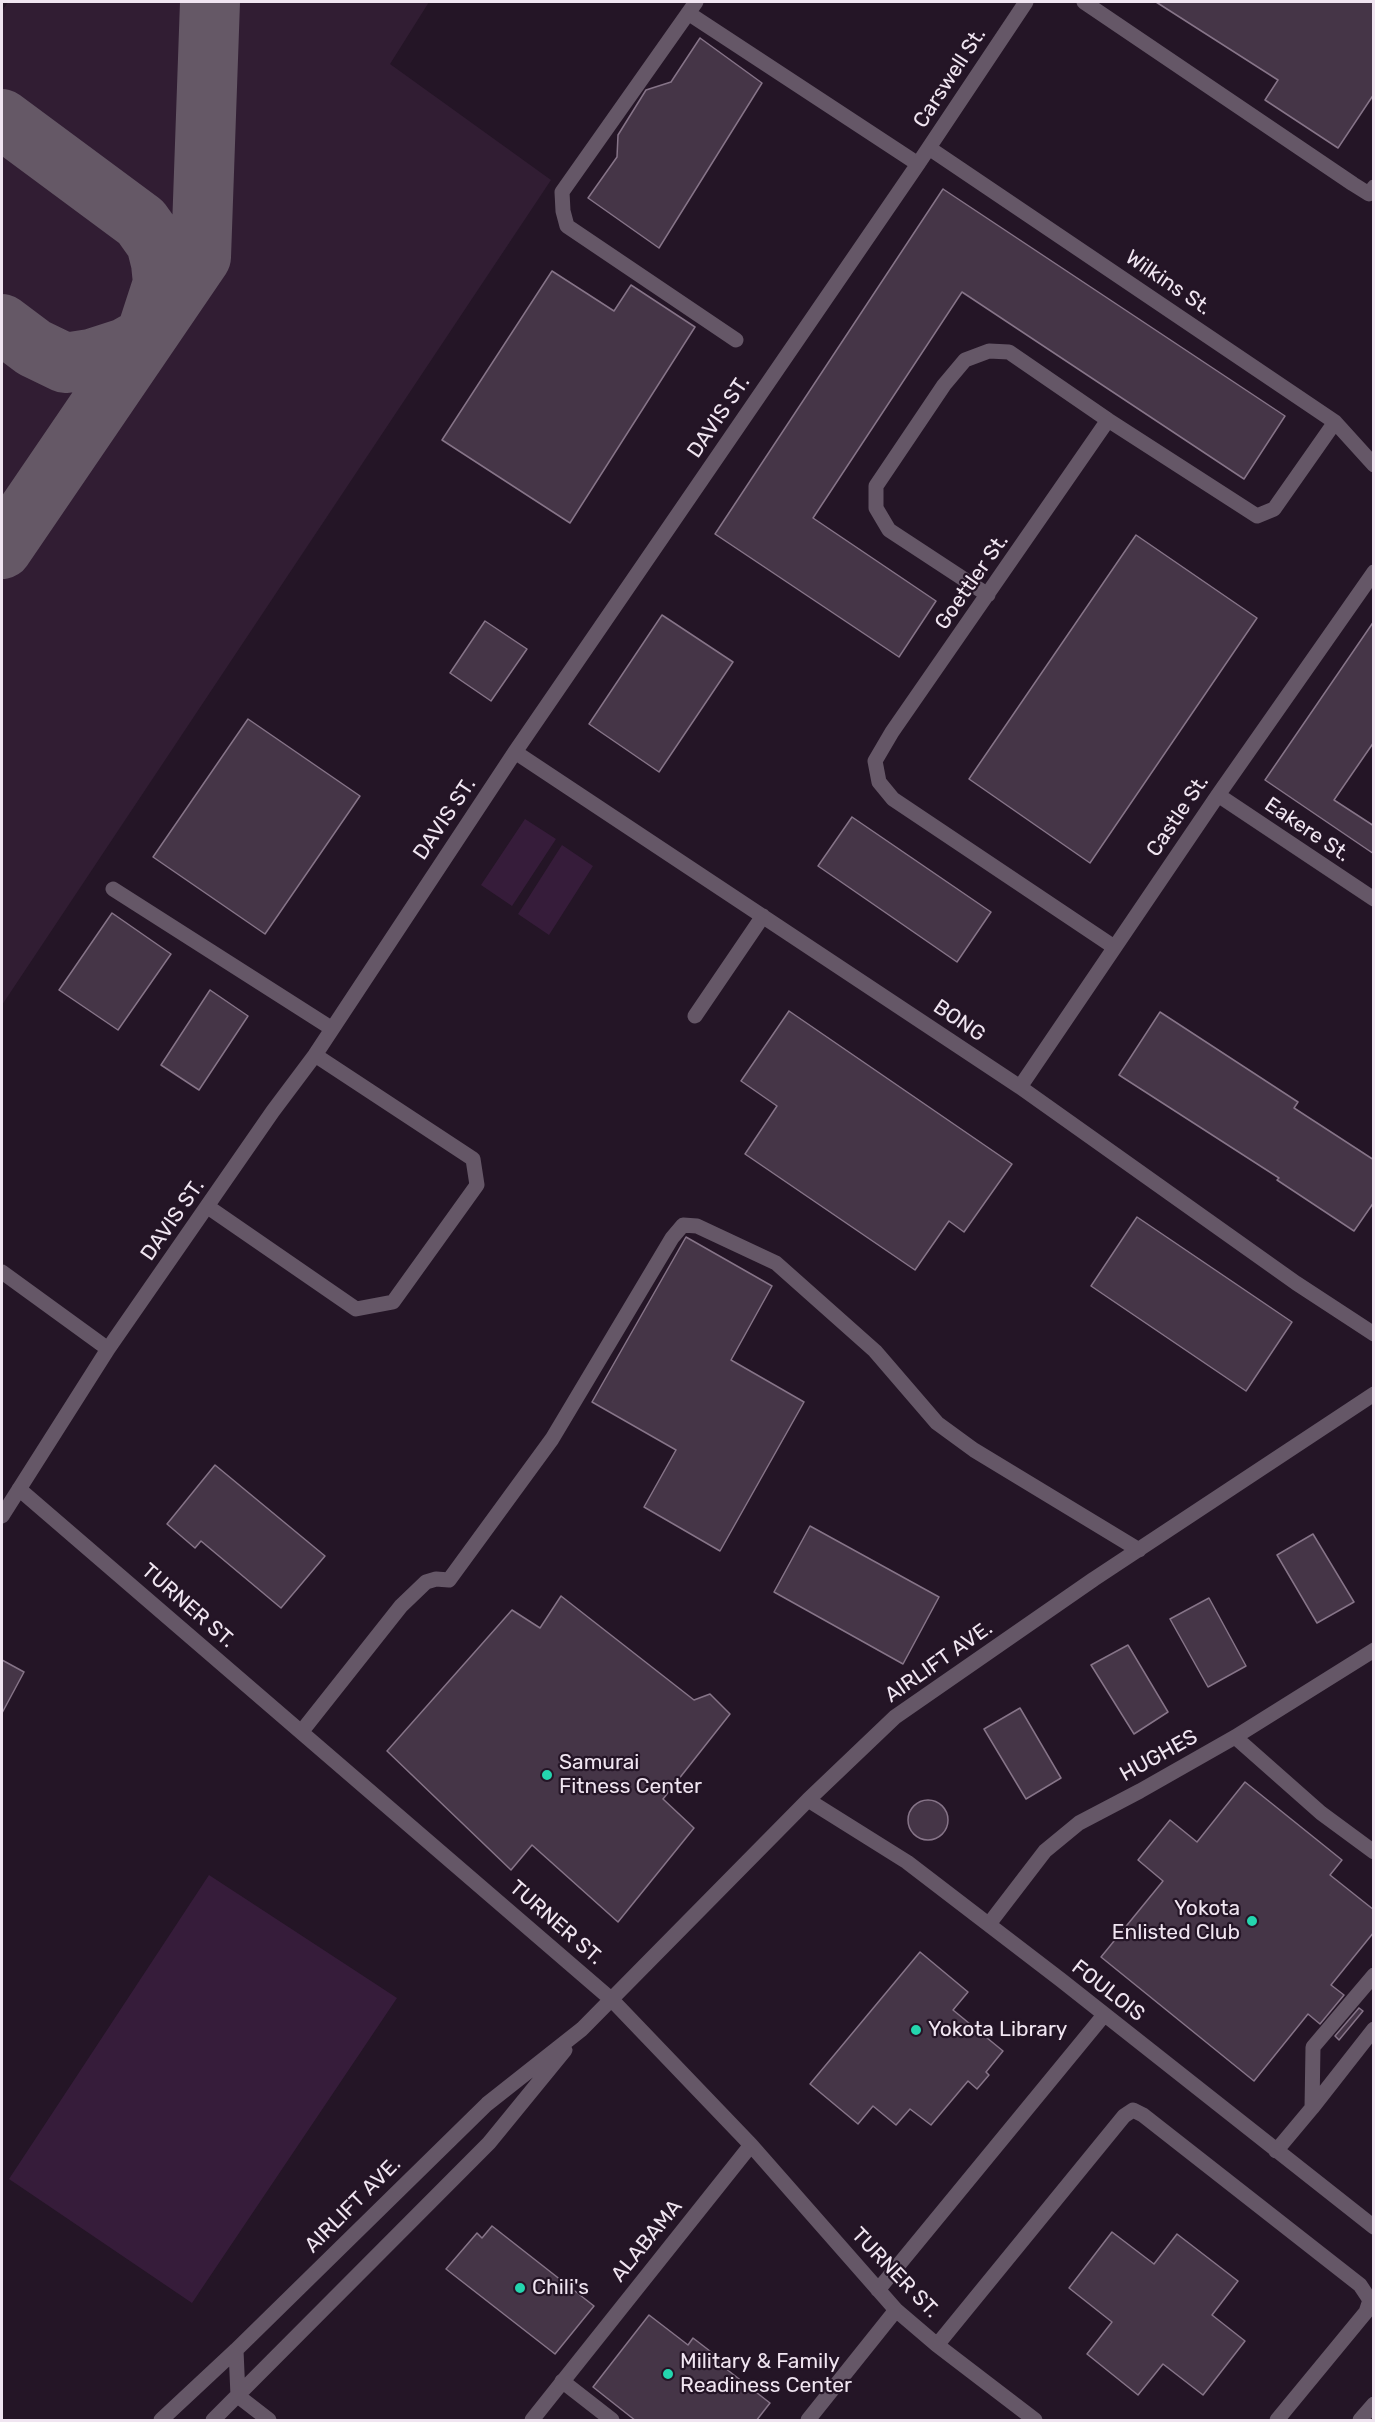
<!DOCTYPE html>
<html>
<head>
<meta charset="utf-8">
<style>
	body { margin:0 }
	#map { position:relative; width:1375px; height:2422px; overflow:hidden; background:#241526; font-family:Rubik,sans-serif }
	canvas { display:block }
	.frame { position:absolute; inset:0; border:3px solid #f0e5f1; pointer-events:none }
</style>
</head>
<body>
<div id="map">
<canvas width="1375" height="2422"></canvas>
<div class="frame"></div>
</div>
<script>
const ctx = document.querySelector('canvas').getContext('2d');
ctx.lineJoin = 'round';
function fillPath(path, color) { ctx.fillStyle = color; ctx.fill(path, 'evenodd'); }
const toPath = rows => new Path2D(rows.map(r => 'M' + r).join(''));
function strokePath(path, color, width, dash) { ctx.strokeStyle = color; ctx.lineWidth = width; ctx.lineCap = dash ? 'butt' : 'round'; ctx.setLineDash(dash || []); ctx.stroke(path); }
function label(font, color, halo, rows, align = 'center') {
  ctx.font = font + ' Rubik,sans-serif'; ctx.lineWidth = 4.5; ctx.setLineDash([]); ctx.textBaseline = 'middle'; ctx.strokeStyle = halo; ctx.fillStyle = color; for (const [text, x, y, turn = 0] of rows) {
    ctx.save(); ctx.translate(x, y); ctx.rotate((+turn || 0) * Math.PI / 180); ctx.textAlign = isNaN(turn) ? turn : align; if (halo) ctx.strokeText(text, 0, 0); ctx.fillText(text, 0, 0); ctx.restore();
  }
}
const built = toPath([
	[8,2,429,2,390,64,551,180,2,1005,2,11]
]);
const green = toPath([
	[525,819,556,839,512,906,481,885],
	[562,845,593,866,549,935,518,914],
	[209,1875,397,1998,192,2303,9,2179]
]);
const taxiway = toPath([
	[2,119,141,222,156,243,161,263,163,283,149,326],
	[2,324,34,348,65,363,91,359,125,348,148,335],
	[2,549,201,257,210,2]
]);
const building = toPath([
	[1156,2,1374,2,1374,94,1338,148,1265,100,1278,80,1156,2],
	[700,38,762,83,659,248,588,198,617,157,618,135,646,90,671,82,700,38],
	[943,189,1285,416,1244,479,962,292,813,518,936,601,899,657,715,534,943,189],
	[552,271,614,311,631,285,695,327,570,523,442,440,552,271],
	[1136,535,1257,618,1090,863,969,779,1136,535],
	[662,615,733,662,659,772,589,724,662,615],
	[485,621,527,649,491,701,450,673,485,621],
	[1374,621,1374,742,1334,800,1374,826,1374,854,1265,780,1374,621],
	[248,719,360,796,265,934,153,857,248,719],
	[852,817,991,912,957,962,818,866,852,817],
	[112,913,171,954,118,1030,59,990,112,913],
	[210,990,248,1016,199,1090,161,1065,210,990],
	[789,1011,1012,1164,964,1232,949,1221,915,1270,745,1154,777,1106,741,1081,789,1011],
	[1160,1012,1298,1102,1294,1108,1374,1160,1374,1202,1354,1231,1277,1180,1279,1178,1119,1075,1160,1012],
	[1137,1217,1292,1322,1246,1391,1091,1286,1137,1217],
	[686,1237,772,1286,731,1360,804,1402,720,1551,644,1507,676,1450,592,1402,686,1237],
	[215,1465,325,1556,281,1608,201,1541,195,1548,167,1524,215,1465],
	[810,1526,939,1597,903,1664,774,1592,810,1526],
	[1313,1534,1354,1602,1317,1623,1277,1555,1313,1534],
	[561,1596,694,1700,710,1694,730,1714,663,1799,694,1828,618,1922,532,1845,511,1870,387,1751,512,1610,540,1628,561,1596],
	[1209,1598,1246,1666,1208,1687,1170,1619,1209,1598],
	[1128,1645,1168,1712,1134,1734,1091,1665,1128,1645],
	[2,1660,24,1672,2,1713,2,1660],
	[1020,1708,1061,1778,1026,1799,984,1729,1020,1708],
	[1245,1782,1342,1860,1330,1875,1374,1910,1374,1932,1331,1985,1344,1995,1320,2024,1308,2014,1254,2081,1101,1957,1163,1881,1138,1860,1170,1820,1197,1842,1245,1782],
	'908 1820a20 20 0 1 1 40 0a20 20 0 1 1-40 0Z',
	[920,1952,968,1992,953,2010,1003,2051,986,2072,989,2075,977,2089,968,2081,931,2125,910,2109,896,2125,873,2106,858,2124,810,2084,920,1952],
	[1359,2008,1363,2011,1339,2040,1335,2036,1359,2008],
	[492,2226,594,2306,555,2354,446,2269,477,2233,482,2238,492,2226],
	[1112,2232,1154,2264,1177,2234,1238,2281,1212,2315,1245,2341,1203,2395,1163,2364,1138,2395,1087,2354,1112,2322,1069,2288,1112,2232],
	[649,2315,688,2345,693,2338,719,2358,716,2361,770,2403,756,2421,636,2421,593,2387,649,2315]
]);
const minor = toPath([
	[696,2,562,192,563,211,567,226,736,340],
	[1084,2,1353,184,1369,194,1374,187],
	[688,13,918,164],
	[929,148,1335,422,1374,465],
	[988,595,889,530,876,508,876,486,944,385,965,360,989,351,1009,352,1108,420],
	[515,752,1020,1087,1296,1283,1374,1334],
	[1218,795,1374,899],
	[113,889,331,1028],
	[1114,947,893,799,879,782,875,761,892,732,1108,420,1257,516,1274,509,1335,422],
	[695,1016,763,916],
	[1020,1087,1218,795,1374,572],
	[208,1207,356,1309,393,1302,477,1185,473,1159,315,1055],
	[2,1272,108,1349],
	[19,1489,612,2000,751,2145,896,2310,937,2345,1035,2420],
	[2,1516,108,1349,273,1111,315,1055,515,752,918,164,1026,2],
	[302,1731,401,1606,426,1582,436,1579,449,1580,552,1439,672,1238,683,1225,697,1226,776,1263,875,1351,937,1423,974,1450,1139,1550],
	[1235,1737,1321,1813,1374,1852],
	[808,1800,907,1862,1061,1980,1374,2227],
	[989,1924,1045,1851,1079,1823,1140,1791,1235,1737,1374,1650],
	[1312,2108,1313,2047,1374,1975],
	[1276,2151,1312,2108,1374,2029],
	[878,2290,1104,2015],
	[937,2345,1124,2116,1133,2110,1143,2115,1360,2285,1370,2300,1366,2312,1277,2420],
	[236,2350,238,2396,269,2420],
	[562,2381,612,2420],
	[161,2420,236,2350,487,2104,582,2029,808,1800,895,1717,1094,1579,1374,1394],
	[213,2420,489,2143,565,2050],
	[532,2420,751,2145],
	[808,2420,896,2310],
	[1360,2420,1374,2404]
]);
const markers = [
	[547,1775,6,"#24d5ae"],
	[1252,1921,6,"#24d5ae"],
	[916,2030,6,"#24d5ae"],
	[520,2288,6,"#24d5ae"],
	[668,2374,6,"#24d5ae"]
];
const streetNames = [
	["Carswell St.",950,78,-57],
	["Wilkins St.",1168,283,34],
	["DAVIS ST.",719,417,-56],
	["Goettler St.",972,582,-55],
	["Castle St.",1178,816,-56],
	["DAVIS ST.",445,819,-56],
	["Eakere St.",1307,830,34],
	["BONG",959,1021,34],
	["DAVIS ST.",173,1220,-55],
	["TURNER ST.",188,1606,41],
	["AIRLIFT AVE.",939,1662,-35],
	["HUGHES",1159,1756,-29],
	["TURNER ST.",556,1923,41],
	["FOULOIS",1108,1991,38],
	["AIRLIFT AVE.",353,2205,-45],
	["ALABAMA",647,2241,-51],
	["TURNER ST.",895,2273,46]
];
const poiNames = [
	["Samurai",559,1763],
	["Fitness Center",559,1787],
	["Yokota",1240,1909,"right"],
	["Enlisted Club",1240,1933,"right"],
	["Yokota Library",928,2030],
	["Chili's",532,2288],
	["Military & Family",680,2362],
	["Readiness Center",680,2386]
];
fillPath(built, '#311d33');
fillPath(green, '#361c3a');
strokePath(taxiway, '#655866', 60);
fillPath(building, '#453547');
strokePath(building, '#867488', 1.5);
strokePath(minor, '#655767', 15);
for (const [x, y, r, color] of markers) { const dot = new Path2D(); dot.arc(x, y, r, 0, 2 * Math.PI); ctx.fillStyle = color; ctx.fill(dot); strokePath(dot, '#241526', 2); }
label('21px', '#f0e5f1', '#241526', streetNames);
label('21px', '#f0e5f1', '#241526', poiNames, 'left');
</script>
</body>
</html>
